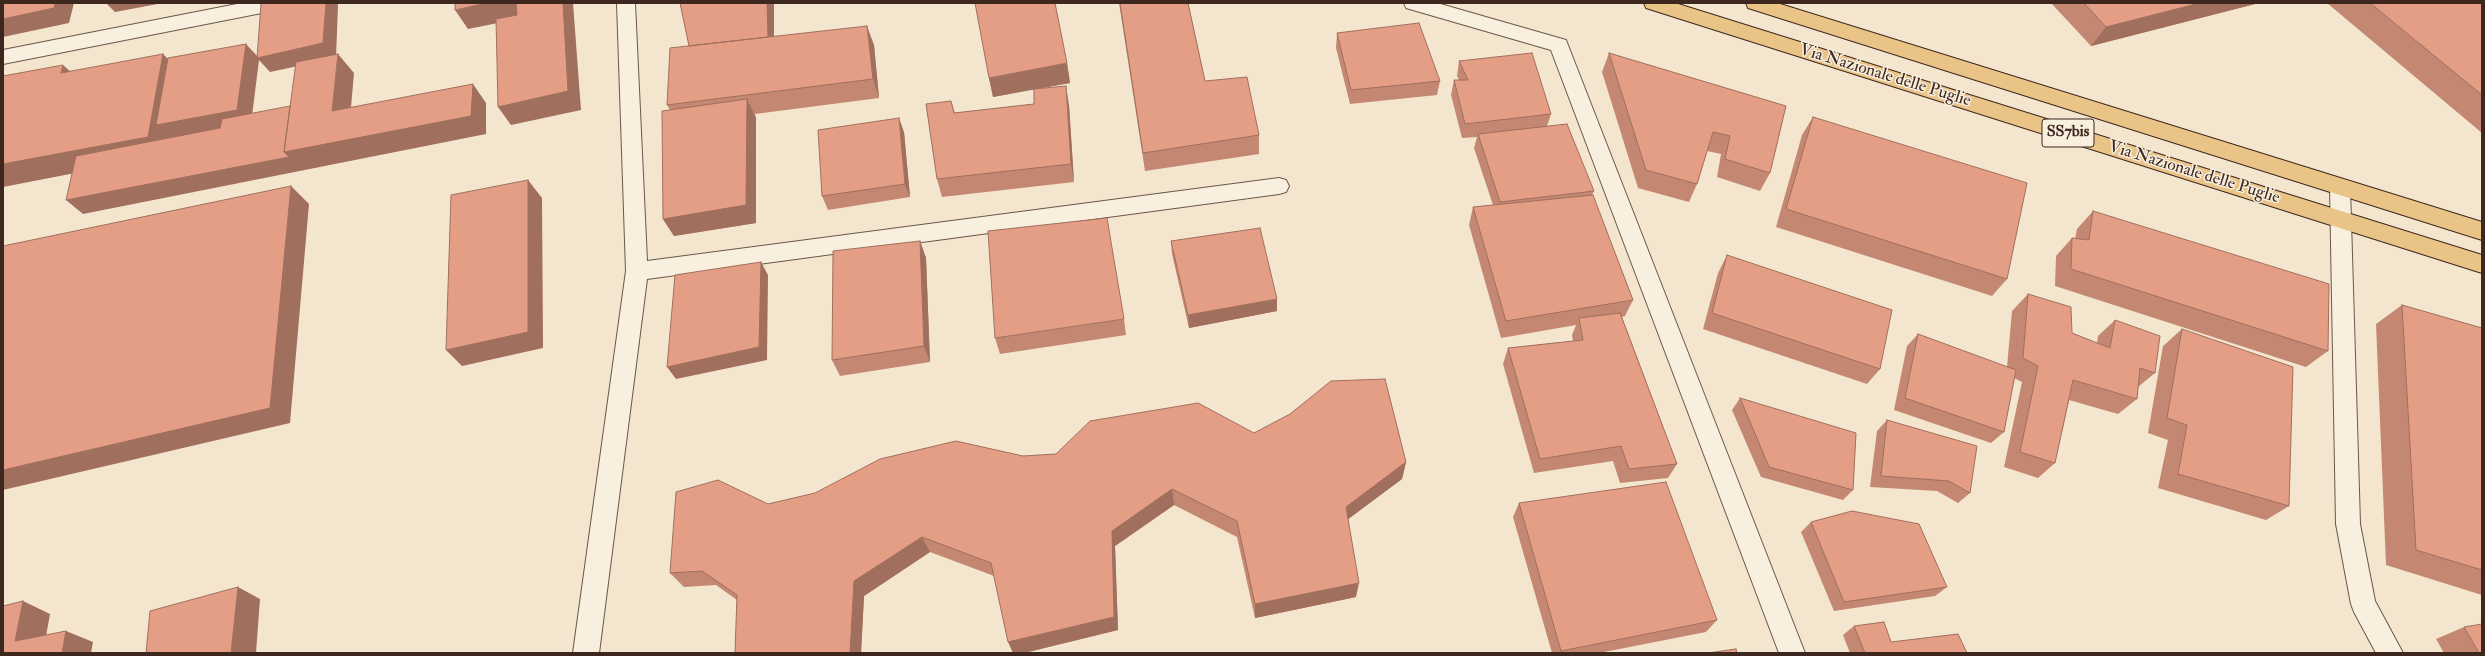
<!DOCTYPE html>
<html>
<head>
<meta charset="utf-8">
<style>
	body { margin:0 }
	#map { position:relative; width:2485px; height:656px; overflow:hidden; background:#f4e6ce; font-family:"IM FELL Double Pica",serif }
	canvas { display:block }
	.frame { position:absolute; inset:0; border:4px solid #3d271e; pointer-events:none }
</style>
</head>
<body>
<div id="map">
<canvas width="2485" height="656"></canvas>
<div class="frame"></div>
</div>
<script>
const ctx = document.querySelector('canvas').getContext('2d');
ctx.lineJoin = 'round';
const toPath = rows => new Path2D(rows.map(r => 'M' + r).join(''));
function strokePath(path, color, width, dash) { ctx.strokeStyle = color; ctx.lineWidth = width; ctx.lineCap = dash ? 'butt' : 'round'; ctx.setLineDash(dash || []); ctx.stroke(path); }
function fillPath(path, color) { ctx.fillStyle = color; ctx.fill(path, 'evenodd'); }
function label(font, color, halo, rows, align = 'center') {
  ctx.font = font + ' "IM FELL Double Pica",serif'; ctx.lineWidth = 3; ctx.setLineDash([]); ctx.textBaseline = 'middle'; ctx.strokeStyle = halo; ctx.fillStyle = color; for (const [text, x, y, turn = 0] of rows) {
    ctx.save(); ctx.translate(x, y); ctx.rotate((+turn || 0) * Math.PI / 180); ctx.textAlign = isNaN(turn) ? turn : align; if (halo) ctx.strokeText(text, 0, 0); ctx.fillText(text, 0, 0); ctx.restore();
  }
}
const minor = toPath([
	[242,3,286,3,284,8,277,10,3,64,3,50,242,3],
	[617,3,635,3,647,261,1279,178,1286,180,1289,186,1286,192,1279,194,647,279,599,653,573,653,626,271,617,3],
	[1404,3,1437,3,1566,40,1805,653,1779,653,1551,50,1406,8,1404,3],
	[2340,179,2347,181,2350,187,2360,524,2375,601,2403,653,2376,653,2354,612,2351,604,2336,524,2330,187,2333,181,2340,179]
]);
const major = toPath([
	[1644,3,1675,3,2482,255,2482,273,1646,8,1644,3],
	[1746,3,1777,3,2482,222,2482,240,1748,8,1746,3]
]);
const wall = toPath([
	[680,3,774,3,774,36,874,45,879,98,755,114,756,118,756,223,674,236,663,219,670,110,667,105,689,46],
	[1119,3,1188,3,1205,81,1259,135,1259,154,1145,171],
	[2051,3,2259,3,2091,46],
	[2327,3,2482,3,2482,133],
	[1337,33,1440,81,1437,95,1350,104,1336,48],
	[1609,53,1786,106,1770,173,1760,191,1717,177,1721,154,1707,151,1697,184,1689,202,1638,188,1602,72],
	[1459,61,1551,114,1547,126,1594,191,1592,195,1633,300,1625,316,1622,317,1677,464,1668,478,1620,483,1613,461,1534,473,1503,364,1508,348,1573,341,1572,335,1576,325,1501,338,1469,225,1473,207,1493,205,1474,148,1477,137,1462,138,1451,95,1454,80,1459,80,1457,76],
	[1067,63,1070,83,1035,89,1069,105,1074,182,942,197,937,179,951,101,955,113,1034,104,1034,89,993,97,989,78],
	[1813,117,2007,279,1992,296,1776,227,1802,135],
	[904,132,910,197,828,210,822,196],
	[2093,211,2328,351,2306,367,2055,286,2056,256,2072,238,2075,239,2077,229],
	[920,241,926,258,930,362,840,376,832,360],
	[1171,241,1277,311,1189,328,1172,254],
	[1727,255,1880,369,1867,384,1703,329,1718,273],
	[2028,294,2072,333,2097,343,2098,336,2115,320,2155,373,2138,387,2137,399,2118,414,2069,400,2055,463,2038,478,2004,467,2022,382,2014,378,2004,432,1991,443,1894,410,1907,346,1918,334,2007,367,2012,311],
	[2402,305,2482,328,2482,595,2386,565,2376,324],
	[1124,319,1126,335,1000,354,995,338],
	[2182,329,2289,506,2266,520,2158,488,2168,440,2148,433,2163,346],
	[1740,398,1853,490,1843,500,1761,477,1732,410],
	[1887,420,1970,493,1958,503,1937,491,1870,487,1877,431],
	[1254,433,1406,462,1402,479,1348,519,1356,597,1255,618,1237,537,1174,505,1115,546,1118,630,1024,653,1013,653,994,576,930,552,864,596,861,653,735,653,737,600,716,585,684,587,670,573,768,504,1023,456,1056,454],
	[1519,503,1717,620,1706,632,1599,653,1552,653,1513,517],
	[1811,522,1947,587,1935,596,1834,611,1801,532],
	[1854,626,1891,642,1967,653,1850,653,1843,635],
	[2464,627,2482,653,2444,653,2436,639]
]);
const shadedWall = toPath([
	[55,3,74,3,69,23,3,37,3,19],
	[106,3,163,3,115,12],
	[326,3,337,3,338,5,336,58,270,72,259,60,251,124,168,155,3,187,3,164,163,54,182,73,246,44,258,57],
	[487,3,520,3,528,17,468,29,455,10],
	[563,3,573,3,581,110,511,125,498,107],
	[767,3,774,3,774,53,768,38],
	[2200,3,2259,3,2091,46,2106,27],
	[867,26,874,45,879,98,873,79],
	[338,54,354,73,349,130,332,111],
	[1067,63,1070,83,993,97,989,78],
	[63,65,84,84,61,73],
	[473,84,486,103,486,134,83,214,66,200,284,152,308,119],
	[1066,86,1069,105,1074,182,1071,164],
	[747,99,756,118,756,223,674,236,663,219],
	[899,118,904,132,910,197,905,184],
	[528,180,542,198,543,348,462,366,446,350],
	[291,186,309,204,290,423,3,490,3,470],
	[920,241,926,258,930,362,924,346],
	[761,262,768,275,767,360,676,379,667,367],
	[1277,299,1277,311,1189,328,1188,315],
	[1406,462,1402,479,1343,523,1346,507],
	[1172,489,1174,505,1115,546,1118,630,1024,653,1013,653,1008,642,1112,531],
	[922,537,930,552,864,596,861,653,850,653,854,581],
	[1359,583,1356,597,1255,618,1255,604],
	[238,587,260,599,256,653,231,653],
	[23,601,50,614,43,653,15,641],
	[66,631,93,642,91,653,62,653]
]);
const building = toPath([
	[3,3,55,3,54,8,3,19,3,3],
	[265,3,326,3,323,43,257,58,261,4,265,3],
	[455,3,487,3,455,10,455,3],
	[516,3,563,3,568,91,498,107,496,19,517,15,516,3],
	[680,3,767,3,768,37,689,46,680,3],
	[975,3,1055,3,1067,63,989,78,975,3],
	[1120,3,1188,3,1205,81,1247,77,1259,135,1143,153,1120,3],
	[2084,3,2200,3,2106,27,2084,3],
	[2370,3,2482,3,2482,95,2370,3],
	[1419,23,1440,81,1351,90,1337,33,1419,23],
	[867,26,873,79,667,105,670,48,867,26],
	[246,44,237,110,156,125,168,58,246,44],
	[1532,53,1551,114,1465,124,1454,80,1468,80,1459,61,1532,53],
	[1609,53,1786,106,1770,173,1725,159,1730,136,1713,132,1697,184,1646,170,1609,53],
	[163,54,148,137,3,164,3,76,63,65,61,73,163,54],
	[338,54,332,111,473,84,471,116,284,152,296,62,338,54],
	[1066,86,1071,164,937,179,926,104,951,101,954,113,1034,104,1034,89,1066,86],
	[747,99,746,205,663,219,662,111,747,99],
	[290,106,284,152,289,157,66,200,76,156,220,128,222,119,290,106],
	[1813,117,2027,183,2007,279,1786,209,1813,117],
	[899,118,905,184,822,196,818,130,899,118],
	[1567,124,1594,191,1500,202,1478,134,1567,124],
	[528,180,528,332,446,350,451,195,528,180],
	[291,186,270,408,3,470,3,246,291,186],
	[1593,195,1633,300,1506,321,1473,207,1593,195],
	[2093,211,2329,284,2328,351,2071,269,2072,238,2089,240,2093,211],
	[1107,218,1124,319,995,338,988,231,1107,218],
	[1260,228,1277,299,1188,315,1171,241,1260,228],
	[920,241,924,346,832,360,833,251,920,241],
	[1727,255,1892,310,1880,369,1712,313,1727,255],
	[761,262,759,347,667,367,675,275,761,262],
	[2028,294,2071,307,2072,333,2110,348,2115,320,2160,336,2155,373,2140,368,2137,399,2073,380,2055,463,2020,452,2038,366,2023,358,2028,294],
	[2402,305,2482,328,2482,570,2416,550,2402,305],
	[1620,313,1677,464,1629,469,1621,446,1540,459,1508,348,1583,340,1579,318,1620,313],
	[2182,329,2293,367,2289,506,2178,474,2187,425,2167,418,2182,329],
	[1918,334,2016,370,2004,432,1905,398,1918,334],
	[1385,379,1406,462,1346,507,1359,583,1255,604,1237,521,1172,489,1112,531,1114,617,1008,642,991,563,922,537,854,581,850,653,735,653,737,595,702,571,670,573,676,492,718,480,768,504,815,493,880,459,956,441,1023,456,1056,454,1090,421,1198,403,1254,433,1290,414,1331,381,1385,379],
	[1740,398,1856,433,1853,490,1769,467,1740,398],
	[1887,420,1977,446,1970,493,1949,481,1881,476,1887,420],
	[1666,482,1717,620,1561,651,1519,503,1666,482],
	[1852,511,1919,524,1947,587,1844,602,1811,522,1852,511],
	[238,587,231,653,146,653,150,611,238,587],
	[23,601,15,641,66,631,62,653,3,653,3,606,23,601],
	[1884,622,1891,642,1958,634,1967,653,1865,653,1854,626,1884,622],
	[2482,624,2482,653,2479,653,2464,627,2482,624],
	[1736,649,1737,653,1708,653,1736,649]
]);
const shields = [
	[2068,133,52]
];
const shieldNames = [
	["SS7bis",2068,133]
];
const streetNames = [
	["Via Nazionale delle Puglie",1885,76,17],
	["Via Nazionale delle Puglie",2194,173,17]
];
strokePath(minor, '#6b574a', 2);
strokePath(major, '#3d271e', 2);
fillPath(minor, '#f8efdf');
fillPath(major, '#eac387');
fillPath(wall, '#c48872');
fillPath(shadedWall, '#a06f5d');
fillPath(building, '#e49e85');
strokePath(building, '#a06f5d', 1);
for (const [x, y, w] of shields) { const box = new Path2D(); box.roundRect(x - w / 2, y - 14, w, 28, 3); ctx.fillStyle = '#f8efdf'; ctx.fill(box); strokePath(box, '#3d271e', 1); }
label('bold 16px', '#3d271e', null, shieldNames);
label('17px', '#3d271e', '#f8efdf', streetNames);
</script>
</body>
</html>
